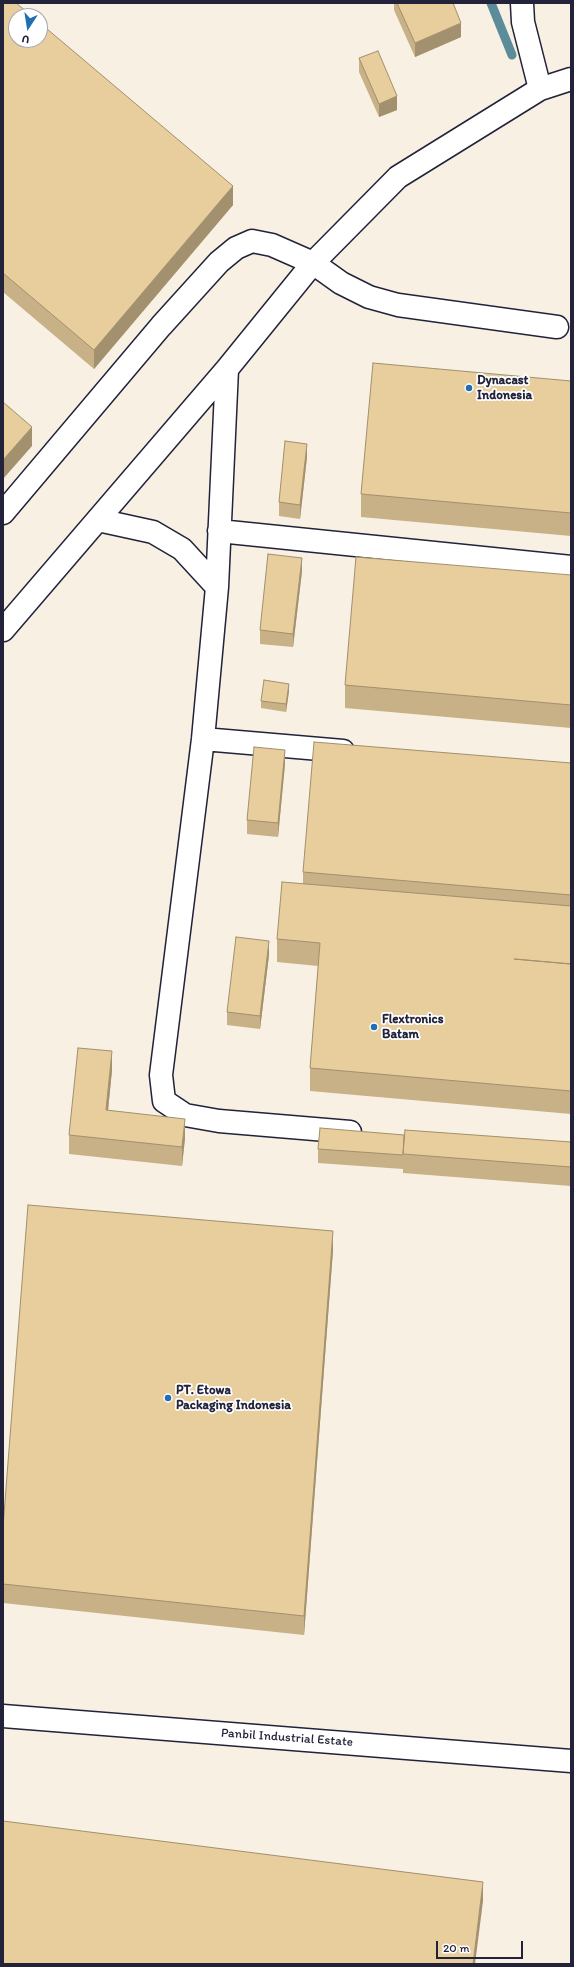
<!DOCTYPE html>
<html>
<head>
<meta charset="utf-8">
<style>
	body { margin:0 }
	#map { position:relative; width:574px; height:1967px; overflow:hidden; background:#fff; font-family:Itim,sans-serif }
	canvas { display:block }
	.frame { position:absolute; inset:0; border:4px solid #22223b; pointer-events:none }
	.north { position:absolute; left:8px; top:8px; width:40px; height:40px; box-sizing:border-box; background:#fff; border:1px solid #a7a7b1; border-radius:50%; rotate:192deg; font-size:11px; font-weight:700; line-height:16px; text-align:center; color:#22223b }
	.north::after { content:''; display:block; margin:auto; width:14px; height:18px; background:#1f6fb2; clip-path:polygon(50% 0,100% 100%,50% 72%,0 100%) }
	.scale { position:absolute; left:436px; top:1941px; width:87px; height:18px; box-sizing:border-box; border:2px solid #22223b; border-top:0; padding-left:5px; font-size:12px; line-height:14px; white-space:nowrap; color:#22223b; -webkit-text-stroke:3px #fff; paint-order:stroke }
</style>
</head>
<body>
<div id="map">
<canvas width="574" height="1967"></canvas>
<div class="frame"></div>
<div class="north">U</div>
<div class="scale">20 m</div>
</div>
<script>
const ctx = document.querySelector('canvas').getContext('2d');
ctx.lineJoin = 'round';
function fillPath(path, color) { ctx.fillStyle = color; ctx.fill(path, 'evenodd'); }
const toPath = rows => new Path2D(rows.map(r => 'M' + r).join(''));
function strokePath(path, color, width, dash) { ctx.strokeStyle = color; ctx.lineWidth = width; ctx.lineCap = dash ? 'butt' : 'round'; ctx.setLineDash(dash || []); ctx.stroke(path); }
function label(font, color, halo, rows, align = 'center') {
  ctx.font = font + ' Itim,sans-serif'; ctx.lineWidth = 3.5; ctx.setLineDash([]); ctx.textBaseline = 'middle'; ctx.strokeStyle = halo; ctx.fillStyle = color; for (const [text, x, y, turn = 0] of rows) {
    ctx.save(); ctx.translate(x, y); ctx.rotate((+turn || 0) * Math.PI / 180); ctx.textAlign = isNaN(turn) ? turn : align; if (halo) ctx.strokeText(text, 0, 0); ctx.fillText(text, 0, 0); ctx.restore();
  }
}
const built = toPath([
	[3,3,571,3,571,1964,3,1964],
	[16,16,40,16,40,40,16,40]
]);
const stream = toPath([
	[491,3,512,55]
]);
const minor = toPath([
	[522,3,523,22,540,89],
	[227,369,217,587,203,739,161,1075,164,1101,185,1115,219,1121,350,1132],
	[3,513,161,326,219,262,236,248,252,241,272,245,313,263,341,283,369,297,398,305,557,327],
	[98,520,153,532,182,549,217,587],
	[219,531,571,567],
	[3,630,227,369,313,263,398,177,540,89,571,79],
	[203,739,343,751],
	[3,1716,571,1761]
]);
const wall = toPath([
	[3,3,233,205,94,369,3,292],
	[394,3,453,3,461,37,415,57,394,10],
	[359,58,397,110,379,117,359,72],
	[571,381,571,536,361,517,361,494],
	[307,457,300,519,279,516,279,502],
	[302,571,293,647,260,644,260,630],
	[571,575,571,728,345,708,345,685],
	[289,691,286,712,261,708,261,701],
	[571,763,571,1114,310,1091,310,1068,318,966,277,962,277,939,303,884,303,872],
	[285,764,278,837,247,834,247,820],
	[269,955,260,1029,227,1025,227,1012],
	[112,1070,108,1111,185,1138,182,1166,69,1154,69,1135],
	[404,1135,571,1142,571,1186,403,1173,403,1169,318,1163,318,1149],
	[333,1250,304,1635,3,1603,3,1527]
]);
const shadedWall = toPath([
	[461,23,461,37,415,57,415,43],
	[397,96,397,110,379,117,379,104],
	[233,186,233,205,94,369,94,350],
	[32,427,32,446,3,479,3,460],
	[307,444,307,457,300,519,300,505],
	[302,558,302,571,293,647,293,634],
	[289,684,289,691,286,712,286,704],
	[285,750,285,764,278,837,278,823],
	[269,941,269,955,260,1029,260,1016],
	[112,1051,112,1070,106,1130,106,1110],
	[185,1119,185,1138,182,1166,182,1147],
	[333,1231,333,1250,304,1635,304,1616],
	[483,1882,483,1901,475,1964,473,1964]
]);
const building = toPath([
	[3,3,16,3,32,16,16,16,16,40,40,40,40,23,233,186,94,350,3,273,3,3],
	[397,3,453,3,461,23,415,43,397,3],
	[378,51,397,96,379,104,359,58,378,51],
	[373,363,571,381,571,513,361,494,373,363],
	[3,402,32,427,3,460,3,402],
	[285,441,307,444,300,505,279,502,285,441],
	[268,554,302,558,293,634,260,630,268,554],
	[356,557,571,575,571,705,345,685,356,557],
	[264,680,289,684,286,704,261,701,264,680],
	[314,742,571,763,571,895,303,872,314,742],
	[254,747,285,750,278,823,247,820,254,747],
	[282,882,571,906,571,964,514,959,571,964,571,1091,310,1068,320,943,277,939,282,882],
	[236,937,269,941,260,1016,227,1012,236,937],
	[78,1048,112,1051,106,1110,185,1119,182,1147,69,1135,78,1048],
	[320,1128,404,1135,403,1155,318,1149,320,1128],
	[405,1130,571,1142,571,1167,403,1154,405,1130],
	[28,1205,333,1231,304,1616,3,1584,3,1527,28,1205],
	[3,1821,483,1882,473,1964,3,1964,3,1821]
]);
const markers = [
	[469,388,4,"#1f6fb2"],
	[374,1027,4,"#1f6fb2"],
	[168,1398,4,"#1f6fb2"]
];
const poiNames = [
	["Dynacast",477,381],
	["Indonesia",477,396],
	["Flextronics",382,1020],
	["Batam",382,1035],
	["PT. Etowa",176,1391],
	["Packaging Indonesia",176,1406]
];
const streetNames = [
	["Panbil Industrial Estate",287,1738,4]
];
fillPath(built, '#f8f0e2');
strokePath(stream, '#5c8c9a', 9);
strokePath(minor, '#22223b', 25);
strokePath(minor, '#fff', 22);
fillPath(wall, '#c8b087');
fillPath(shadedWall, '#a2906e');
fillPath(building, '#e8cd9d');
strokePath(building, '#a2906e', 1);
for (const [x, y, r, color] of markers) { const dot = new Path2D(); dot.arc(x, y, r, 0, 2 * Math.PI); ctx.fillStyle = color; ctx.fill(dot); strokePath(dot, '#fff', 1.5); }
label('bold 13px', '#22223b', '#fff', poiNames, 'left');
label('13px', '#22223b', '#fff', streetNames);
</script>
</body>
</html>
